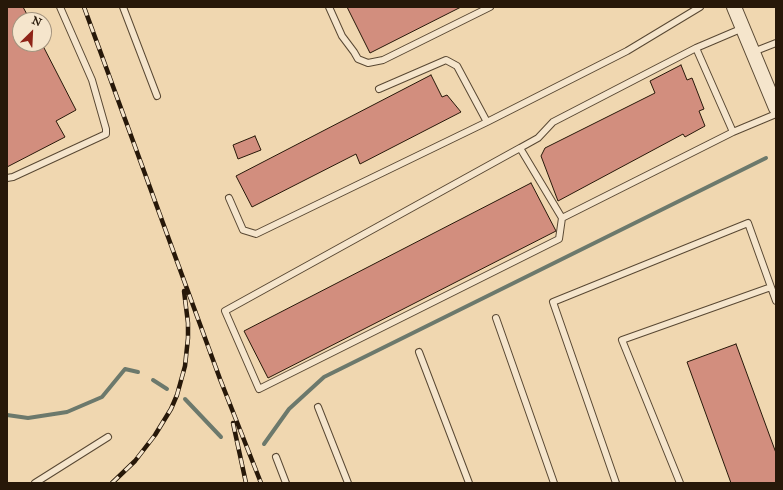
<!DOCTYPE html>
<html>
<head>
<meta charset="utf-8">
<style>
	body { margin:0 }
	#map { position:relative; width:783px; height:490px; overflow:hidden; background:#f0d7b0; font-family:"IM FELL Great Primer",serif }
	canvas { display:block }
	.frame { position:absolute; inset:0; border:8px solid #271809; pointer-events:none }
	.north { position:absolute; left:12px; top:12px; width:40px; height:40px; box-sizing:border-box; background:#f5e5cc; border:1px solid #a3937e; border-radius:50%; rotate:24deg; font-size:11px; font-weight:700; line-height:16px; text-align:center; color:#271809 }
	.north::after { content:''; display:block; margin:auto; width:14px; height:18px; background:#8f2418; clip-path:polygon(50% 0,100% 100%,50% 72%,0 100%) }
</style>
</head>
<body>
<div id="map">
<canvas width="783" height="490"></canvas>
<div class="frame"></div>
<div class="north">N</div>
</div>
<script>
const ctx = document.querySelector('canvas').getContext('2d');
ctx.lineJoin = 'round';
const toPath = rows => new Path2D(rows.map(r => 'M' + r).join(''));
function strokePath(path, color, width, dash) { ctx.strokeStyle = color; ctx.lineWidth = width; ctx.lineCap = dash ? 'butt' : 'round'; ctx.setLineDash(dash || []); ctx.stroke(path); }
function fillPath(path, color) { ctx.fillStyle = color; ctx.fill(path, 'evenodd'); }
const stream = toPath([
	[153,380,167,389],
	[185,399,221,437],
	[7,415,28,418,67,412,102,397,125,369,138,372],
	[264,444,289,409,324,377,766,158]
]);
const building = toPath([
	[7,7,23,7,30,20,20,20,20,44,42,44,76,110,56,121,65,137,7,167,7,7],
	[347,7,461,7,370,53,347,7],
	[681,65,687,80,692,78,704,109,699,111,705,126,685,137,683,134,558,201,541,156,545,148,655,93,650,81,681,65],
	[431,75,442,97,447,95,461,112,360,164,356,154,252,207,236,176,431,75],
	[255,136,261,150,238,159,233,145,255,136],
	[531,183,556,231,268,378,244,331,531,183],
	[736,344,776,453,776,483,731,483,687,362,736,344]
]);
const service = toPath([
	[123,7,157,96],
	[329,7,342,36,354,52,358,59,368,63,383,60,490,7],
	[743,28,696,48,733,132,776,114],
	[696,48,553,122,538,138,520,148,562,218,733,132],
	[753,52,776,43],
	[379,89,446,60,457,66,487,122,627,51,700,7],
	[520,148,225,311,259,389,559,239,562,218],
	[7,178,13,177,106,134,106,129,92,80,60,7],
	[229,198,243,230,256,234,487,122],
	[496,318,554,483],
	[419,352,469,483],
	[318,407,348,483],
	[276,457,286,483],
	[35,483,108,437],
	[616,483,553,302,748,223,776,301],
	[680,483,622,340,771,287]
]);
const tertiary = toPath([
	[734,7,776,108]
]);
const rail = toPath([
	[84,7,220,379,261,483],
	[233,423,246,483],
	[112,483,135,461,155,435,171,409,177,395,185,366,188,338,188,323,184,291]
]);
strokePath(stream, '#6c796c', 4);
fillPath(building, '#d28e7e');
strokePath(building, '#271809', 1);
strokePath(service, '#594833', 8);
strokePath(tertiary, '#594833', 16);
strokePath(service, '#f5e5cc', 6);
strokePath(tertiary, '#f5e5cc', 14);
strokePath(rail, '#271809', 4.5);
strokePath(rail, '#f5e5cc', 3, [9]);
</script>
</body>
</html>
